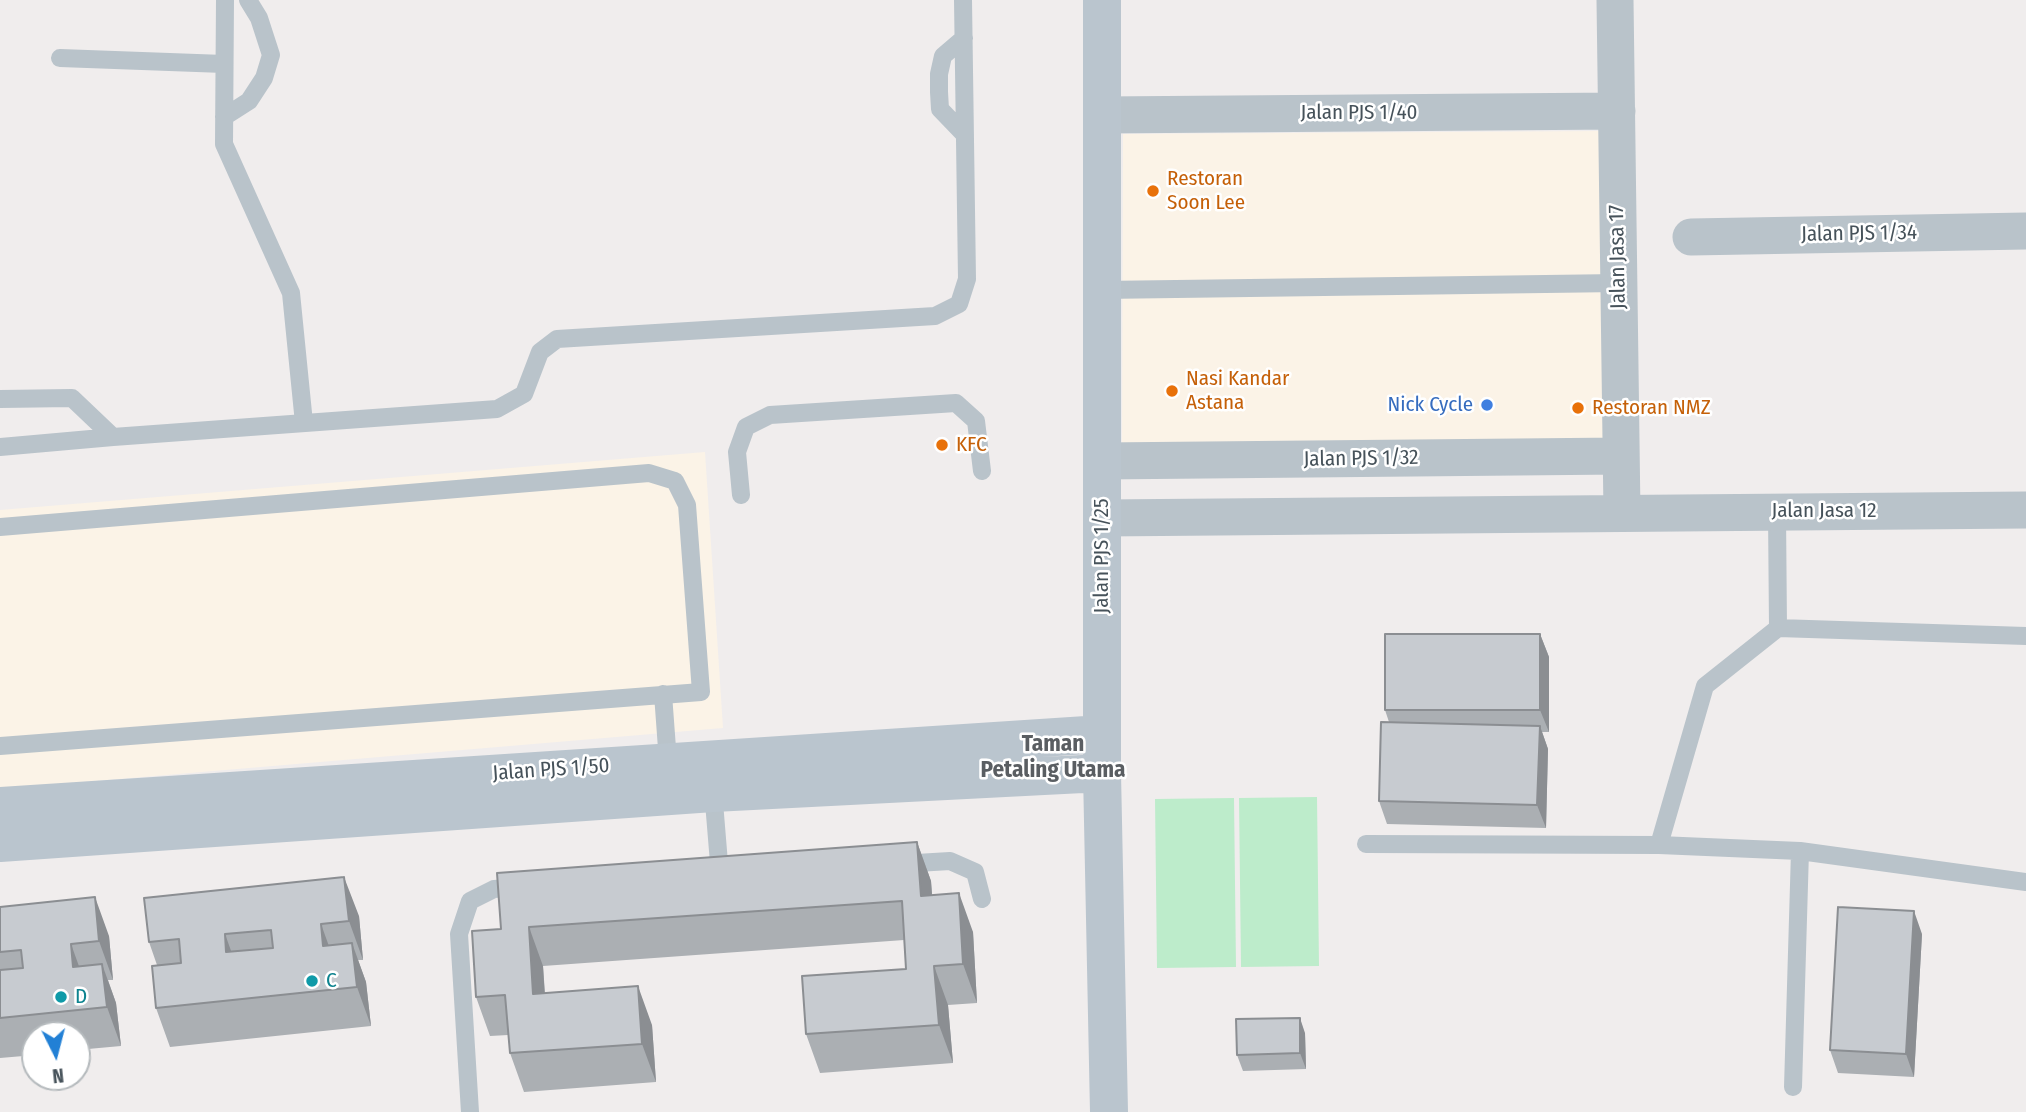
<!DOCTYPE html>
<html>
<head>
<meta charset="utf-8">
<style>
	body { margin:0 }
	#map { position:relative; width:2026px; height:1112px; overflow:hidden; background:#f0eded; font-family:"Fira Sans Condensed",sans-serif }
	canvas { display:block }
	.north { position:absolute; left:21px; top:1021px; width:70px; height:70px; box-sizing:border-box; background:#fff; border:2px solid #b5babd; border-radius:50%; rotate:174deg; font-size:19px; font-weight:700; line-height:28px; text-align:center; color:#46525a }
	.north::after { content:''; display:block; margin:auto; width:24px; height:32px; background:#2280d5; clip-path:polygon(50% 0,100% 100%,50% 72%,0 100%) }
</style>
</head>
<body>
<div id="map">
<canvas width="2026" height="1112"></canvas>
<div class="north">N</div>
</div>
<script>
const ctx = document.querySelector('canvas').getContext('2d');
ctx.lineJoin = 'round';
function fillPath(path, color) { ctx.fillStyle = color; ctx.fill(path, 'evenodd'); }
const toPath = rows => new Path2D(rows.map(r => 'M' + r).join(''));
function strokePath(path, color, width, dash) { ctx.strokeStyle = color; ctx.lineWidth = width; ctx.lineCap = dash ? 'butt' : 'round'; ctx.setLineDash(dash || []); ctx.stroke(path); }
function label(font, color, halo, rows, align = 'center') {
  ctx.font = font + ' "Fira Sans Condensed",sans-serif'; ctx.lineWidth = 5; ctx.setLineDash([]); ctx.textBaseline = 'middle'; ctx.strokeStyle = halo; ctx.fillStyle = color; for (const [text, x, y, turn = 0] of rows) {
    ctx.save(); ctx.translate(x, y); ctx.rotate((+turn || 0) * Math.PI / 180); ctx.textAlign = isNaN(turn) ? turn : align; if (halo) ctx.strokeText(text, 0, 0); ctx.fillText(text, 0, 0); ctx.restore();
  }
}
const commercial = toPath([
	[1603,131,1607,442,1122,449,1123,134],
	[705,452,723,728,0,789,0,510]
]);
const green = toPath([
	[1317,797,1319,966,1241,967,1239,798],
	[1234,798,1236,967,1157,968,1155,799]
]);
const lane = toPath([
	[225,0,224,144,291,293,304,423],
	[964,38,943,56,939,74,939,92,940,109,965,135],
	[60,58,224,64],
	[224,117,249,101,264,78,271,55,259,18,248,0],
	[1102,290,1619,283],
	[0,399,72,398,113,437],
	[0,447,113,437,497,409,524,394,540,352,557,339,935,316,959,304,967,279,963,0],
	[741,495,737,452,746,427,770,415,956,403,976,421,982,471],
	[0,527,649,473,675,481,687,505,701,692,0,746],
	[1778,628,2026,636],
	[663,694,668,762],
	[713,790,720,875],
	[1366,844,1659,845,1705,686,1778,628,1777,512],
	[1659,845,1800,851,1793,1087],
	[1800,851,2026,882],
	[900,864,950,861,975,872,982,899],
	[470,1112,459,934,470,901,494,889,523,887]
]);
const street = toPath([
	[1615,0,1622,513],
	[1102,115,1617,111],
	[1691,237,2026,231],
	[1102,461,1621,456],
	[1103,518,2026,510]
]);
const secondary = toPath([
	[1102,0,1102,773,1109,1112],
	[0,806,1102,734],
	[0,843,713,793,1102,773]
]);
const wall = toPath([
	[1540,634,1549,657,1549,732,1542,732,1548,749,1546,828,1387,824,1379,801,1389,722,1385,710],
	[917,842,931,881,932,895,973,932,977,1003,948,1005,953,1063,820,1073,806,1034,906,969,904,940,543,966,545,993,652,1025,656,1082,524,1092,510,1053,508,1035,490,1036,476,997,501,929],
	[0,907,109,936,113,980,108,980,116,1003,121,1046,77,1050,77,1035,35,1035,35,1055,0,1058],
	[359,916,363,960,358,960,366,982,371,1026,170,1047,156,1008,157,965,149,942],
	[1922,934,1914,1077,1838,1073,1830,1050],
	[1305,1033,1306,1069,1243,1071,1237,1055]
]);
const shadedWall = toPath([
	[1540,634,1549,657,1549,732,1540,710],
	[1540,726,1548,749,1546,828,1537,805],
	[917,842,931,881,935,935,921,896],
	[344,877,359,916,363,960,349,921],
	[959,893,973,932,977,1003,963,964],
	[95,897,109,936,113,980,99,941],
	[1914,911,1922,934,1914,1077,1906,1054],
	[321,924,335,963,323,946],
	[529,927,543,966,547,1032,533,994],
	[225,934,239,973,226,952],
	[352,943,366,982,371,1026,357,987],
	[71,944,85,983,73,967],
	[102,964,116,1003,121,1046,107,1007],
	[934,966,948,1005,953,1063,939,1025],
	[638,986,652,1025,656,1082,642,1044],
	[1300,1018,1305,1033,1306,1069,1300,1053]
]);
const building = toPath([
	[1385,634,1540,634,1540,710,1385,710,1385,634],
	[1381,722,1540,726,1537,805,1379,801,1381,722],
	[917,842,921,896,959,893,963,964,934,966,939,1025,806,1034,802,976,906,969,902,901,529,927,533,994,638,986,642,1044,510,1053,505,995,476,997,472,931,501,929,497,873,917,842],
	[344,877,349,921,321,924,323,946,352,943,357,987,156,1008,152,966,181,963,179,939,149,942,144,898,344,877],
	[271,930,273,948,226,952,225,934,271,930],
	[95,897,99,941,71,944,73,967,102,964,107,1007,0,1018,0,970,23,968,21,950,0,952,0,907,95,897],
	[1838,907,1914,911,1906,1054,1830,1050,1838,907],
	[1300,1018,1300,1053,1237,1055,1236,1019,1300,1018]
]);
const markers = [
	[1153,191,7,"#e8710a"],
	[1172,391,7,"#e8710a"],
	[1487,405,7,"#3f7fe0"],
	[1578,408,7,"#e8710a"],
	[942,445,7,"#e8710a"],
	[312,981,7,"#0f9aa8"],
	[61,997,7,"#0f9aa8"]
];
const streetNames = [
	["Jalan PJS 1/40",1359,113],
	["Jalan PJS 1/34",1859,234,-1],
	["Jalan Jasa 17",1618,257,-91],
	["Jalan PJS 1/32",1361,459,-1],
	["Jalan Jasa 12",1824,511],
	["Jalan PJS 1/25",1102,556,-90],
	["Jalan PJS 1/50",551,770,-4]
];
const foodNames = [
	["Restoran",1167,179],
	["Soon Lee",1167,203],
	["Nasi Kandar",1186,379],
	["Astana",1186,403],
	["Restoran NMZ",1592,408],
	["KFC",956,445]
];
const shopNames = [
	["Nick Cycle",1473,405]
];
const cultureNames = [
	["C",326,981],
	["D",75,997]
];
const neighbourhoodNames = [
	["Taman",1053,745],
	["Petaling Utama",1053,771]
];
fillPath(commercial, '#fbf3e7');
fillPath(green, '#bdeccb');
strokePath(lane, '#b9c3ca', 18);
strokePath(street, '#b9c3ca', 37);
strokePath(secondary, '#bac5ce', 38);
fillPath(wall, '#abafb3');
fillPath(shadedWall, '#8b8e92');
fillPath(building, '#c7cbd0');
strokePath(building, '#8b8e92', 2);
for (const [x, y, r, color] of markers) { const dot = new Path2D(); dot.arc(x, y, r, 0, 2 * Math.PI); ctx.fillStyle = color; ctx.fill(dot); strokePath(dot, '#fff', 2.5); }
label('21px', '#46525a', '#fff', streetNames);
label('21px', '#c56008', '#fff', foodNames, 'left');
label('21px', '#366cbe', '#fff', shopNames, 'right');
label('21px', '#0d838f', '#fff', cultureNames, 'left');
label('bold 23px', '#5a5e62', '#fff', neighbourhoodNames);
</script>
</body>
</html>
